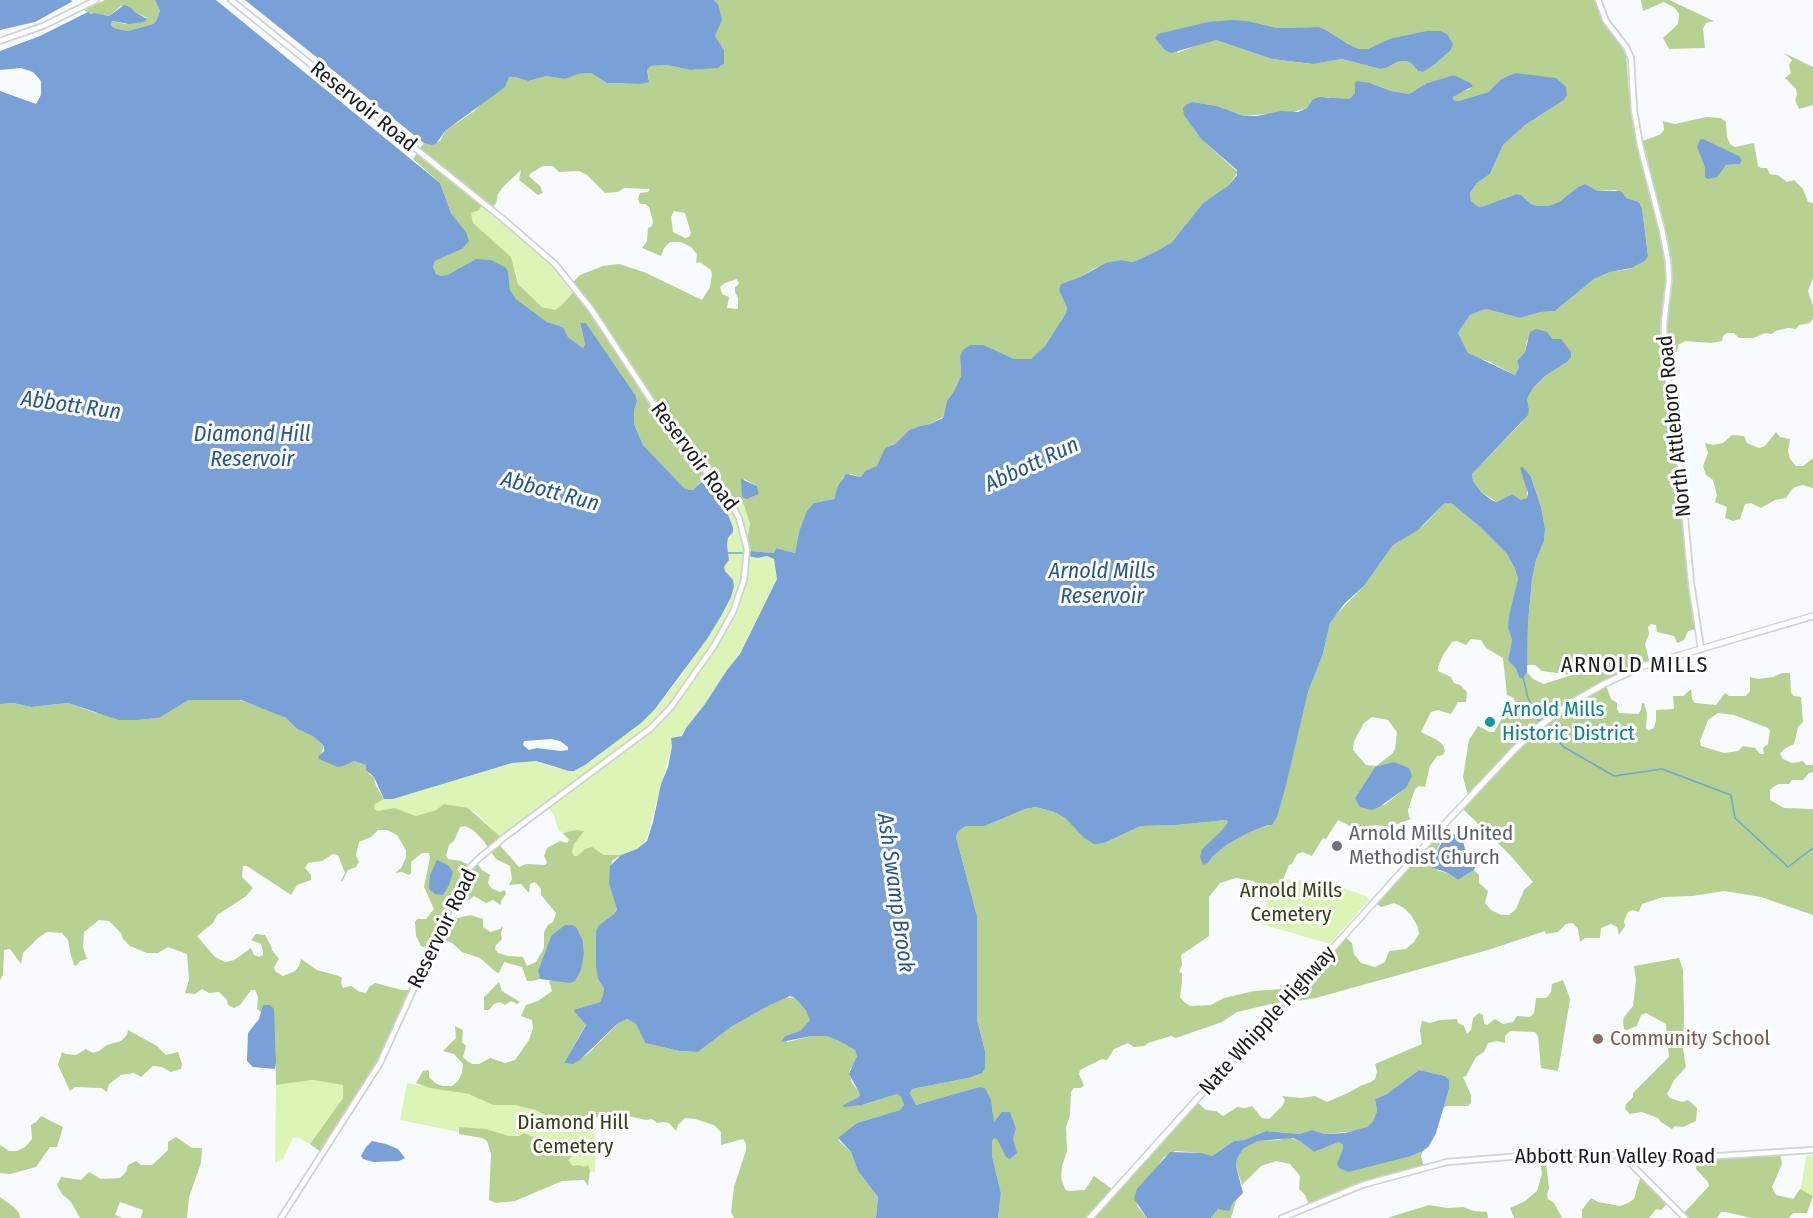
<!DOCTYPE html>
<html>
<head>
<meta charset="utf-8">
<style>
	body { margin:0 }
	canvas { display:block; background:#f8fbfe }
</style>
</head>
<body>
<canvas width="1813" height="1218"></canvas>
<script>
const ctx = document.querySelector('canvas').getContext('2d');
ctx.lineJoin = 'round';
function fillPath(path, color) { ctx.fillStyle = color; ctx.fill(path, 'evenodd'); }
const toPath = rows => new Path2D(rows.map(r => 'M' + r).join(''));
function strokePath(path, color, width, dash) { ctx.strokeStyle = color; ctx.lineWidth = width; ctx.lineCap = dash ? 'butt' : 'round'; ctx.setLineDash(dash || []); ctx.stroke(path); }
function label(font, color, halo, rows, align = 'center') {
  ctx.font = font + ' "Fira Sans Condensed",sans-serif'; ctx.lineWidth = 6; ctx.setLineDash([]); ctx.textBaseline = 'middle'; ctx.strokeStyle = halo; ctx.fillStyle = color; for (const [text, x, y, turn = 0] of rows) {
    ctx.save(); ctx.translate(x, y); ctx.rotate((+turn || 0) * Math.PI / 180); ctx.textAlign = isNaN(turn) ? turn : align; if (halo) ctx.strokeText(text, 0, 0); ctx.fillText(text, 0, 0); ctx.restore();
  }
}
const green = toPath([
	[483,203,539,250,576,289,561,306,555,310,542,307,518,284,516,271,473,223,471,213],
	[708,473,735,505,739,500,744,505,750,524,749,540,758,558,767,556,774,559,777,579,740,654,727,670,705,704,672,746,646,841,637,849,621,855,604,855,597,850,585,849,577,856,574,856,572,852,574,844,558,829,554,815,547,806,502,838,474,811,444,804,436,810,416,816,394,808,378,811,374,809,375,804,384,799,393,799,512,763,536,761,555,768,591,761,655,709,681,676,729,601,734,586,733,580,725,571,724,567,729,560,727,545,728,538,733,532,733,527,725,508,710,488,701,482],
	[1273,878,1330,883,1366,896,1369,900,1330,944,1261,924],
	[313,1080,343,1085,343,1098,310,1144,298,1138,293,1138,283,1159,275,1163,276,1085],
	[407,1083,596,1117,595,1172,559,1170,560,1153,400,1120],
	[1813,1155,1813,1197,1800,1195,1806,1156]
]);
const forest = toPath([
	[105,0,155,0,160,11,156,21,153,24,128,31,114,28,111,25,112,21,125,24,147,18,135,12,129,7,121,6,109,16,95,13,90,14,84,10],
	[714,0,1594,0,1602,17,1626,54,1629,92,1638,143,1661,134,1664,130,1663,121,1675,124,1707,117,1721,118,1726,122,1727,137,1730,144,1735,147,1754,143,1758,166,1761,168,1767,168,1770,174,1778,175,1787,182,1794,180,1803,189,1808,202,1813,203,1813,278,1808,291,1813,306,1813,318,1810,323,1799,325,1796,329,1788,328,1775,331,1772,334,1766,333,1753,338,1739,338,1734,333,1727,333,1723,336,1722,341,1711,343,1685,341,1678,345,1677,352,1666,354,1681,470,1684,478,1682,478,1686,519,1699,628,1688,631,1684,640,1677,643,1674,636,1657,632,1656,625,1651,624,1648,627,1649,634,1645,644,1650,664,1606,685,1611,699,1617,703,1617,709,1619,713,1638,714,1641,710,1642,703,1644,703,1647,713,1646,729,1649,730,1654,728,1656,721,1656,710,1674,709,1673,696,1683,696,1691,689,1692,699,1695,703,1716,705,1725,693,1729,696,1746,696,1750,691,1750,677,1759,679,1773,677,1782,673,1790,673,1791,692,1793,696,1801,697,1803,722,1798,727,1794,744,1784,749,1780,754,1783,759,1792,763,1803,761,1806,765,1813,765,1813,772,1809,773,1803,780,1792,780,1789,784,1779,784,1773,787,1770,790,1770,800,1784,808,1813,809,1813,915,1761,897,1724,891,1693,896,1663,897,1642,904,1639,912,1632,910,1628,912,1624,921,1625,926,1619,935,1617,927,1611,924,1601,928,1600,938,1585,938,1580,942,1578,929,1573,923,1566,924,1558,932,1546,934,1545,931,1488,950,1316,998,1286,1003,1278,1010,1271,1004,1237,1012,1222,1022,1176,1038,1171,1036,1148,1043,1145,1046,1134,1047,1128,1043,1114,1049,1107,1060,1102,1059,1080,1070,1079,1074,1084,1085,1081,1088,1074,1088,1071,1092,1070,1115,1066,1127,1067,1151,1062,1166,1061,1178,1065,1189,1068,1191,1085,1190,1094,1176,1115,1191,1197,1102,1206,1110,1216,1111,1223,1116,1237,1107,1245,1108,1252,1106,1262,1118,1269,1119,1283,1105,1285,1100,1282,1096,1301,1098,1315,1096,1327,1102,1348,1093,1360,1086,1371,1082,1375,1079,1377,1072,1375,1064,1422,1044,1420,1030,1422,1021,1430,1023,1440,1020,1457,1019,1458,1023,1464,1026,1467,1034,1471,1030,1473,1018,1479,1013,1483,1015,1484,1024,1487,1025,1495,1019,1503,1024,1513,1022,1517,1016,1530,1017,1534,1013,1536,998,1546,998,1551,992,1552,984,1563,980,1570,999,1558,1071,1541,1068,1538,1036,1535,1032,1510,1031,1505,1036,1505,1043,1497,1041,1488,1043,1484,1052,1476,1057,1466,1076,1463,1077,1471,1095,1471,1103,1468,1106,1446,1106,1443,1109,1449,1089,1445,1076,1419,1070,1387,1094,1375,1099,1377,1111,1373,1121,1367,1127,1357,1131,1325,1134,1312,1130,1299,1134,1266,1131,1244,1140,1234,1141,1212,1156,1202,1153,1175,1151,1164,1157,1135,1199,1138,1207,1147,1218,998,1218,1001,1193,992,1156,992,1141,994,1137,1013,1139,1016,1129,995,1122,993,1120,993,1111,979,1087,916,1105,910,1093,912,1089,968,1078,985,1051,977,1020,977,916,956,837,958,831,966,826,985,826,1025,809,1036,807,1054,812,1065,818,1083,837,1104,843,1141,826,1177,825,1226,820,1228,822,1222,830,1202,849,1208,863,1213,856,1228,844,1248,833,1269,825,1277,816,1308,692,1323,654,1330,623,1333,618,1364,586,1393,545,1424,525,1445,503,1451,503,1480,527,1507,554,1515,569,1518,579,1508,628,1512,640,1508,660,1516,669,1519,677,1527,672,1533,679,1544,684,1572,675,1542,671,1535,665,1527,665,1528,623,1532,579,1536,560,1544,541,1545,529,1541,507,1531,477,1527,488,1527,498,1521,501,1512,494,1497,502,1481,492,1473,481,1472,474,1522,422,1529,409,1527,399,1533,388,1545,376,1567,362,1556,340,1527,340,1525,352,1517,361,1519,367,1515,375,1488,361,1473,357,1468,353,1458,333,1470,315,1486,309,1520,318,1541,312,1555,311,1594,279,1610,272,1628,269,1645,261,1648,255,1642,208,1639,202,1625,198,1616,190,1598,191,1585,184,1578,187,1559,202,1548,206,1537,206,1531,204,1521,195,1517,194,1484,206,1479,207,1471,201,1470,193,1477,183,1490,174,1503,145,1525,125,1564,100,1515,73,1501,79,1488,92,1459,101,1453,100,1453,97,1458,93,1470,89,1454,75,1427,83,1409,94,1391,91,1370,83,1355,83,1355,93,1349,99,1342,100,1327,97,1312,100,1307,108,1293,112,1244,116,1217,106,1192,102,1193,128,1201,139,1238,172,1229,185,1203,203,1172,242,1155,252,1133,262,1121,260,1095,268,1080,277,1061,284,1067,307,1066,313,1045,346,1031,359,1014,359,984,345,960,356,961,376,954,391,947,401,943,417,930,424,920,426,909,430,895,444,885,448,879,465,877,467,865,471,861,477,851,474,843,477,834,499,814,503,799,532,795,553,776,548,774,553,749,551,747,541,750,524,744,505,739,501,734,506,708,473,693,490,685,489,643,445,634,424,634,411,637,401,636,396,586,323,580,324,585,344,583,348,568,337,563,327,547,322,516,299,510,291,508,271,476,259,447,275,441,277,436,274,433,267,435,261,462,249,466,232,451,213,440,183,413,159,424,143,431,145,440,141,445,131,473,112,509,77,515,77,528,81,546,76,565,79,577,74,591,73,607,83,641,84,649,80,647,70,651,66,667,65,690,70,721,67,724,50,715,36,718,4],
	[1208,22,1276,28,1319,27,1326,30,1348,44,1359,49,1368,49,1389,39,1450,51,1434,65,1423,72,1418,71,1411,63,1406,61,1397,62,1386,68,1380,69,1342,59,1312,64,1272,59,1216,40,1208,41,1177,53,1190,28],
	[1742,160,1739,164,1726,165,1723,167,1717,177,1705,177,1705,167],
	[543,166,553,166,559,172,579,171,587,175,605,193,618,192,624,188,650,189,648,192,640,193,638,199,640,204,645,204,649,207,653,222,652,226,648,228,647,241,642,248,661,256,664,248,670,242,681,242,691,247,697,254,696,263,700,262,711,270,712,275,710,287,702,300,644,272,619,264,603,266,580,275,572,283,576,289,561,306,555,310,542,307,518,284,511,257,473,223,471,213,479,210,483,203,491,209,496,203,498,194,503,187,521,170,519,180,538,195,543,193,540,186,529,176,531,173],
	[674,211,685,213,691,233,689,237,685,238,673,232,671,217],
	[737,279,739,284,735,287,735,292,738,298,738,309,727,308,729,297,722,294,720,287,725,283],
	[744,479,757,486,759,494,747,499],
	[1471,639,1481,640,1486,648,1503,658,1507,695,1514,698,1515,706,1513,711,1502,718,1494,732,1490,732,1478,726,1469,740,1463,777,1469,799,1462,808,1511,856,1533,882,1524,890,1516,909,1509,915,1501,915,1491,910,1485,903,1488,891,1479,883,1479,875,1474,870,1458,880,1448,873,1438,871,1431,859,1440,844,1438,842,1440,832,1375,903,1381,907,1394,903,1404,908,1411,915,1418,927,1419,934,1414,942,1406,949,1389,951,1385,962,1375,967,1361,963,1354,954,1352,943,1345,937,1289,996,1281,989,1254,991,1224,998,1211,1005,1190,1006,1184,1002,1180,997,1182,982,1182,973,1179,972,1182,965,1181,955,1209,936,1209,897,1220,883,1236,878,1253,881,1273,894,1276,884,1285,882,1284,877,1289,865,1292,864,1297,854,1303,852,1312,856,1323,838,1326,839,1338,820,1356,829,1358,834,1361,829,1368,826,1377,825,1390,827,1411,819,1409,817,1408,810,1415,789,1419,786,1425,787,1430,766,1437,756,1443,755,1445,751,1443,745,1437,740,1421,732,1431,712,1438,710,1451,714,1458,702,1466,702,1467,692,1460,685,1454,683,1451,677,1438,671,1438,667,1443,655,1452,642,1457,641,1466,645],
	[1718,713,1734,715,1768,728,1770,731,1768,744,1763,748,1764,754,1760,754,1755,748,1743,746,1738,751,1724,753,1701,746,1700,741,1708,720],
	[1372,717,1388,720,1397,732,1395,749,1392,754,1376,766,1366,765,1353,750,1354,741,1364,723],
	[1375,767,1406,788,1384,805,1355,798],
	[1641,0,1669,0,1714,21,1706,23,1703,29,1705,48,1669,49,1663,38,1678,24,1679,14,1675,8,1664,2,1643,11],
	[1784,53,1813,67,1813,105,1799,109,1795,100,1797,95,1796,89,1785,78,1791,73,1789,65,1792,60],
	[1776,432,1780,437,1790,439,1788,451,1790,459,1796,466,1803,466,1813,458,1813,488,1802,485,1793,488,1786,498,1775,500,1761,508,1751,503,1745,504,1740,519,1733,521,1725,518,1727,507,1715,502,1717,495,1713,480,1706,475,1703,466,1708,453,1705,443,1713,445,1723,443,1732,435,1744,436,1747,443,1759,448,1765,446],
	[236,699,258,706,286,718,297,729,314,736,324,746,321,755,344,766,354,761,366,765,369,774,374,777,376,786,384,799,375,804,374,809,378,811,394,808,416,816,436,810,444,804,468,808,502,838,498,843,519,867,526,864,545,865,547,863,544,856,547,848,560,841,567,843,569,840,563,833,576,830,584,831,574,844,572,852,574,856,577,856,585,849,592,847,604,855,621,855,612,861,609,884,617,908,614,914,599,925,598,979,604,989,603,995,600,1002,573,1010,586,1024,564,1063,573,1064,589,1053,617,1024,627,1019,636,1024,645,1043,679,1051,698,1052,731,1027,770,1005,785,997,795,998,809,1015,810,1020,800,1031,785,1036,787,1042,812,1036,826,1036,837,1040,855,1050,857,1055,855,1063,849,1071,852,1083,860,1093,859,1097,843,1105,862,1105,897,1094,901,1097,904,1105,900,1110,857,1123,838,1140,851,1152,858,1171,878,1197,876,1218,734,1218,731,1212,734,1187,746,1150,746,1143,743,1139,721,1145,721,1132,714,1125,695,1119,685,1118,678,1125,676,1131,669,1123,664,1122,657,1123,652,1119,646,1120,614,1113,604,1114,592,1119,561,1117,549,1114,547,1116,536,1110,515,1105,493,1105,469,1094,430,1088,416,1083,423,1071,429,1070,429,1077,435,1083,442,1086,452,1086,458,1081,462,1073,463,1064,454,1054,443,1051,456,1038,455,1026,463,1030,462,1042,466,1046,463,1057,466,1060,472,1064,479,1064,490,1058,505,1063,515,1060,529,1040,533,1028,532,1020,521,1016,526,1005,538,1001,552,991,549,981,580,970,584,954,583,941,577,928,551,936,538,971,540,979,532,981,527,981,522,967,504,962,499,973,496,972,480,958,462,952,452,943,438,937,431,950,421,946,416,936,415,922,417,919,426,919,434,909,424,887,430,857,429,853,422,853,411,862,411,873,409,875,402,872,395,873,401,868,406,858,406,850,397,835,387,830,378,830,371,837,359,842,356,855,359,862,356,867,348,870,342,882,341,881,345,873,338,855,333,854,322,861,308,863,305,868,311,875,311,880,297,885,291,895,253,870,247,866,243,866,242,877,253,888,245,897,217,915,213,923,197,936,215,957,225,962,234,960,251,948,254,955,259,957,263,955,263,951,261,944,251,940,256,934,265,935,271,946,272,950,279,959,274,967,275,971,283,976,295,971,299,966,301,959,317,970,339,976,342,978,341,983,343,988,351,986,360,992,366,993,369,987,375,983,402,990,414,990,372,1078,322,1153,310,1144,343,1098,343,1085,313,1080,276,1085,275,1032,263,1005,262,1013,257,1009,258,997,255,990,251,990,240,1005,234,1008,228,1005,227,1000,219,992,209,993,202,989,195,994,185,993,189,980,187,954,168,947,158,953,147,953,130,946,123,939,121,933,109,921,99,920,84,932,83,947,87,959,80,961,76,966,74,965,70,952,68,940,62,933,47,932,38,938,23,953,21,964,10,949,4,950,3,975,0,980,0,704,13,703,31,707,68,703,93,712,136,720,159,718,189,700],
	[465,826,473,830,483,840,496,859,510,866,512,879,509,885,521,884,529,893,530,884,535,882,541,889,541,895,556,913,553,922,548,925,544,932,544,948,536,962,527,966,523,957,508,956,498,953,495,949,496,945,502,939,501,934,503,926,500,929,490,932,483,927,483,919,470,915,458,918,447,915,455,896,469,900,474,896,486,903,493,900,501,905,501,901,506,894,505,890,500,892,491,888,488,883,490,875,482,870,476,862,471,866,461,861,448,859,446,856,449,845,454,841,460,827],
	[1679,958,1683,970,1684,1014,1683,1049,1686,1067,1674,1080,1667,1094,1670,1098,1682,1102,1688,1100,1697,1108,1696,1121,1683,1127,1675,1126,1672,1129,1661,1122,1658,1118,1642,1112,1630,1114,1625,1109,1626,1104,1633,1097,1633,1093,1669,1057,1666,1024,1646,1013,1641,1015,1637,1026,1627,1030,1624,1029,1623,1022,1624,1017,1633,1006,1636,980,1634,966],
	[499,982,502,991,520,1002,517,1004,511,1001,505,1005,500,1002,494,1004,489,1010,484,1010,484,997],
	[128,1030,157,1046,166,1055,178,1052,182,1064,181,1069,171,1072,162,1067,153,1066,141,1077,134,1073,121,1075,109,1084,107,1092,101,1088,75,1087,70,1091,58,1065,62,1052,66,1054,76,1055,86,1049,93,1053,99,1051,107,1045,121,1041,127,1035],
	[41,1116,63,1127,57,1147,50,1147,36,1167,10,1174,0,1173,0,1145,9,1151,17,1151,25,1147,32,1139,31,1125,36,1122],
	[459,1127,486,1129,509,1136,519,1136,524,1133,541,1141,542,1145,546,1146,547,1143,558,1149,560,1147,570,1151,571,1157,568,1160,573,1166,578,1165,584,1167,588,1165,590,1170,588,1186,584,1180,562,1181,515,1201,496,1203,489,1200,491,1154,487,1141,482,1138,459,1134],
	[176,1137,192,1148,202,1148,201,1163,189,1197,187,1218,141,1218,143,1210,120,1202,115,1215,123,1218,80,1218,71,1202,62,1194,57,1185,61,1177,81,1180,89,1172,101,1179,120,1178,126,1172,128,1165,136,1161,141,1165,152,1165,168,1150,168,1142],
	[1289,1137,1301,1142,1314,1152,1339,1142,1343,1145,1343,1149,1411,1156,1423,1151,1421,1156,1424,1167,1361,1186,1310,1207,1305,1195,1299,1189,1300,1176,1290,1164,1276,1161,1261,1166,1242,1185,1236,1166,1237,1159,1243,1149,1258,1141,1279,1140],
	[1780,1153,1782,1164,1772,1187,1776,1195,1793,1199,1800,1189,1813,1196,1807,1213,1793,1213,1789,1218,1751,1218,1726,1212,1721,1212,1717,1218,1685,1218,1683,1214,1709,1186,1708,1182,1696,1169,1696,1157],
	[1545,1154,1549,1188,1547,1195,1548,1199,1554,1203,1562,1218,1514,1218,1510,1208,1525,1201,1537,1191,1542,1174,1539,1155],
	[1641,1175,1668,1203,1661,1210,1656,1209,1649,1218,1582,1218,1582,1210,1591,1198,1598,1202,1620,1206,1628,1203,1634,1199],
	[0,1197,15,1208,19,1213,20,1218,0,1218],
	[1236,1201,1231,1218,1211,1218,1218,1209,1223,1209],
	[1429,1205,1447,1208,1463,1207,1474,1211,1487,1212,1488,1218,1387,1218]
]);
const water = toPath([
	[0,0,70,0,73,1,35,22,0,30],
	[155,0,216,0,440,183,451,213,466,232,469,241,462,249,435,261,433,267,436,274,441,276,447,275,476,259,491,260,505,267,508,271,510,290,516,299,547,322,563,327,568,337,583,348,585,344,580,323,586,323,636,396,637,401,634,411,634,424,643,445,685,489,693,490,701,482,710,488,725,508,733,527,733,532,728,538,727,545,729,560,724,567,725,571,733,580,734,586,731,597,721,616,707,639,655,709,641,723,585,765,574,771,569,771,536,761,512,763,393,799,384,799,374,777,366,770,366,765,354,761,344,766,338,767,319,759,318,757,324,751,324,746,313,736,297,729,286,718,241,700,189,700,159,718,136,720,119,720,68,703,31,707,13,703,0,704,0,91,36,104,41,95,41,81,33,72,21,68,0,70,0,51,40,36,88,12,90,14,95,13,109,16,124,5,130,7,135,12,147,19,144,22,129,24,112,21,111,25,114,28,128,31,153,24,156,21,160,11],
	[551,739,560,741,568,747,568,750,560,751,537,748,529,750,523,745,524,741],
	[245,0,714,0,718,4,722,20,715,36,724,50,724,64,718,68,690,70,667,65,651,66,647,70,649,82,641,84,607,83,591,73,578,74,565,79,546,76,528,81,515,77,509,77,505,87,445,131,436,144,431,145,424,143],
	[1232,20,1247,21,1276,28,1319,27,1326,30,1348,44,1359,49,1368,49,1389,39,1427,31,1440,31,1447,34,1453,44,1450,51,1434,65,1423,72,1418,71,1411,63,1406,61,1397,62,1386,68,1380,69,1342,59,1313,64,1272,59,1216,40,1171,53,1165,50,1155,38,1158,34,1208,22],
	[1515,73,1556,78,1566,87,1567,95,1564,100,1525,125,1503,145,1490,174,1477,183,1470,193,1471,201,1479,207,1484,206,1517,194,1521,195,1531,204,1537,206,1548,206,1559,202,1578,187,1585,184,1598,191,1621,191,1626,198,1639,202,1642,208,1648,256,1645,261,1631,268,1610,272,1594,279,1555,311,1541,312,1520,318,1486,309,1470,315,1458,333,1468,353,1515,375,1519,367,1517,361,1525,352,1530,332,1536,329,1547,332,1552,339,1561,339,1571,352,1571,357,1567,362,1545,376,1533,388,1527,399,1529,409,1528,415,1472,474,1473,481,1481,492,1493,501,1497,502,1512,494,1521,500,1527,498,1528,493,1520,468,1523,467,1531,477,1541,507,1545,529,1544,541,1536,560,1532,579,1528,623,1527,672,1523,679,1519,677,1516,669,1508,660,1512,640,1508,628,1509,616,1518,579,1515,569,1507,554,1480,527,1451,503,1445,503,1418,530,1393,545,1364,586,1345,603,1330,623,1323,654,1308,692,1286,785,1277,817,1272,825,1268,825,1248,833,1228,844,1213,856,1208,863,1203,865,1200,857,1202,849,1222,830,1228,822,1226,820,1177,825,1141,826,1104,843,1094,844,1083,837,1065,818,1054,812,1036,807,1025,809,985,826,966,826,958,831,956,837,977,916,977,1020,985,1051,985,1068,982,1073,968,1078,912,1089,910,1093,916,1105,979,1087,985,1088,991,1100,994,1122,1002,1112,1010,1112,1016,1129,1013,1139,1017,1153,1010,1159,1006,1157,997,1139,994,1138,992,1141,992,1156,1001,1193,998,1218,876,1218,878,1197,858,1171,851,1152,838,1138,857,1123,900,1110,904,1105,901,1097,897,1094,862,1105,844,1107,843,1105,859,1097,860,1094,849,1074,857,1056,855,1050,837,1040,826,1036,812,1036,781,1042,785,1036,800,1031,810,1020,806,1011,795,998,790,996,770,1005,731,1027,698,1052,679,1051,645,1043,636,1024,627,1019,617,1024,580,1060,573,1064,564,1063,586,1025,573,1010,600,1002,603,995,604,989,598,979,596,966,596,931,599,925,614,914,617,909,609,884,610,866,621,855,637,849,647,841,653,822,661,784,668,767,672,746,671,738,682,736,686,728,705,704,727,670,740,654,777,579,774,559,767,556,758,558,748,556,749,551,774,553,776,548,795,553,799,532,807,511,814,503,834,499,838,486,846,474,861,477,865,471,877,466,885,448,895,444,909,430,920,426,930,424,943,418,947,401,954,391,961,376,960,356,963,350,970,345,984,345,1014,359,1031,359,1045,346,1066,313,1067,307,1059,290,1061,284,1080,277,1106,263,1121,260,1133,262,1155,252,1172,242,1203,203,1229,185,1237,175,1237,170,1201,139,1184,115,1183,108,1187,104,1192,102,1217,106,1244,116,1257,116,1281,111,1298,112,1307,108,1312,100,1319,97,1349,99,1355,93,1355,83,1357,81,1370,83,1391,91,1409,94,1427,83,1454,75,1470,83,1473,86,1453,97,1453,100,1459,101,1488,92,1501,79],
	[1703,139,1739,156,1742,160,1740,164,1726,165,1717,177,1708,179,1705,177,1705,167,1697,147,1700,140],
	[741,479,757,486,759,494,747,499,742,497],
	[1394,762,1409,768,1412,776,1406,788,1379,807,1372,810,1360,807,1355,798,1375,767],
	[1457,833,1462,837,1465,849,1476,864,1474,870,1458,880,1448,873,1431,867,1431,863,1444,838],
	[437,860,448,865,453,872,449,885,443,895,435,894,429,889,430,875],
	[565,925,572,925,577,928,583,941,584,954,581,970,575,981,570,983,540,979,538,971,551,936],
	[263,1005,270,1005,274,1009,276,1062,275,1069,253,1067,247,1061,248,1033,259,1019],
	[1419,1070,1445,1076,1449,1080,1449,1089,1436,1133,1429,1146,1423,1151,1411,1156,1348,1172,1339,1168,1337,1164,1343,1149,1343,1145,1339,1142,1314,1152,1301,1142,1293,1138,1258,1141,1243,1149,1237,1159,1236,1166,1243,1193,1232,1204,1229,1211,1218,1209,1211,1218,1147,1218,1134,1199,1137,1189,1170,1152,1202,1153,1212,1156,1234,1141,1244,1140,1266,1131,1299,1134,1312,1130,1325,1134,1345,1133,1367,1127,1373,1121,1377,1111,1375,1099,1387,1094],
	[372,1141,386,1144,398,1149,405,1158,399,1161,373,1162,363,1159,361,1156,366,1147]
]);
const stream = toPath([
	[727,553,746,553],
	[1523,677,1528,698,1540,722],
	[1543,726,1564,747,1614,776,1662,769,1731,795,1735,818,1788,867,1813,848]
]);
const tertiary = toPath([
	[231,0,503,219,555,264,591,309,672,432,727,496,739,518,747,549,744,580,733,612,714,646,671,707,651,728,506,836,477,860,467,871,380,1063,281,1218],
	[1598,0,1606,21,1626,47,1631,58,1634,110,1640,145,1662,230,1668,261,1669,280,1664,323,1664,350,1680,466,1691,582,1701,649],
	[0,41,43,26,96,0],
	[1621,1154,1685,1218],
	[1282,1218,1362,1185,1447,1162,1558,1153,1686,1158,1813,1150]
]);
const secondary = toPath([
	[1090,1218,1439,830,1513,751,1538,727,1571,703,1604,684,1643,666,1813,616]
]);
const markers = [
	[1490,722,6,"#0f9aa8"],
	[1337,846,6,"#6b7280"],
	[1598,1039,6,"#8d6e63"]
];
const streetNames = [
	["Reservoir Road",363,107,39],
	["North Attleboro Road",1675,426,-96],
	["Reservoir Road",694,457,53],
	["Reservoir Road",443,929,-64],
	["Nate Whipple Highway",1268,1021,-48],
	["Abbott Run Valley Road",1615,1157]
];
const cultureNames = [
	["Arnold Mills",1502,710],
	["Historic District",1502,734]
];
const worshipNames = [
	["Arnold Mills United",1349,834],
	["Methodist Church",1349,858]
];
const parkNames = [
	["Arnold Mills",1291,891],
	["Cemetery",1291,915],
	["Diamond Hill",573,1123],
	["Cemetery",573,1147]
];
const educationNames = [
	["Community School",1610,1039]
];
const waterNames = [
	["Abbott Run",71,406,8],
	["Diamond Hill",252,435],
	["Reservoir",252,460],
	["Abbott Run",1032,465,-25],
	["Abbott Run",550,492,15],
	["Arnold Mills",1102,572],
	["Reservoir",1102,597],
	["Ash Swamp Brook",895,893,82]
];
const neighbourhoodNames = [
	["ARNOLD MILLS",1635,666]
];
fillPath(green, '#dcf5b7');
fillPath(forest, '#b7d190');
fillPath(water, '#79a0d7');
strokePath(stream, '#79a0d7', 1.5);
strokePath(tertiary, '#cdd3d7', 8);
strokePath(secondary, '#cdd3d7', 8);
strokePath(tertiary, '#fff', 4.5);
strokePath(secondary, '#fff', 5);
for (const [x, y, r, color] of markers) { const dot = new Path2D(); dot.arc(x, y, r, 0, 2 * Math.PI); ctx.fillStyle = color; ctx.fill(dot); strokePath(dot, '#fff', 2); }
label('21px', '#181a1c', '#fff', streetNames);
label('21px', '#0d838f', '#fff', cultureNames, 'left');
label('21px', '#5b616d', '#fff', worshipNames, 'left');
label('21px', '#324213', '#fff', parkNames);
label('21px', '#785e54', '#fff', educationNames, 'left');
label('italic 22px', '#225496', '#fff', waterNames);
ctx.letterSpacing = '1.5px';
label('22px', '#181a1c', '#fff', neighbourhoodNames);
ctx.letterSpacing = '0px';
</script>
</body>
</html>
